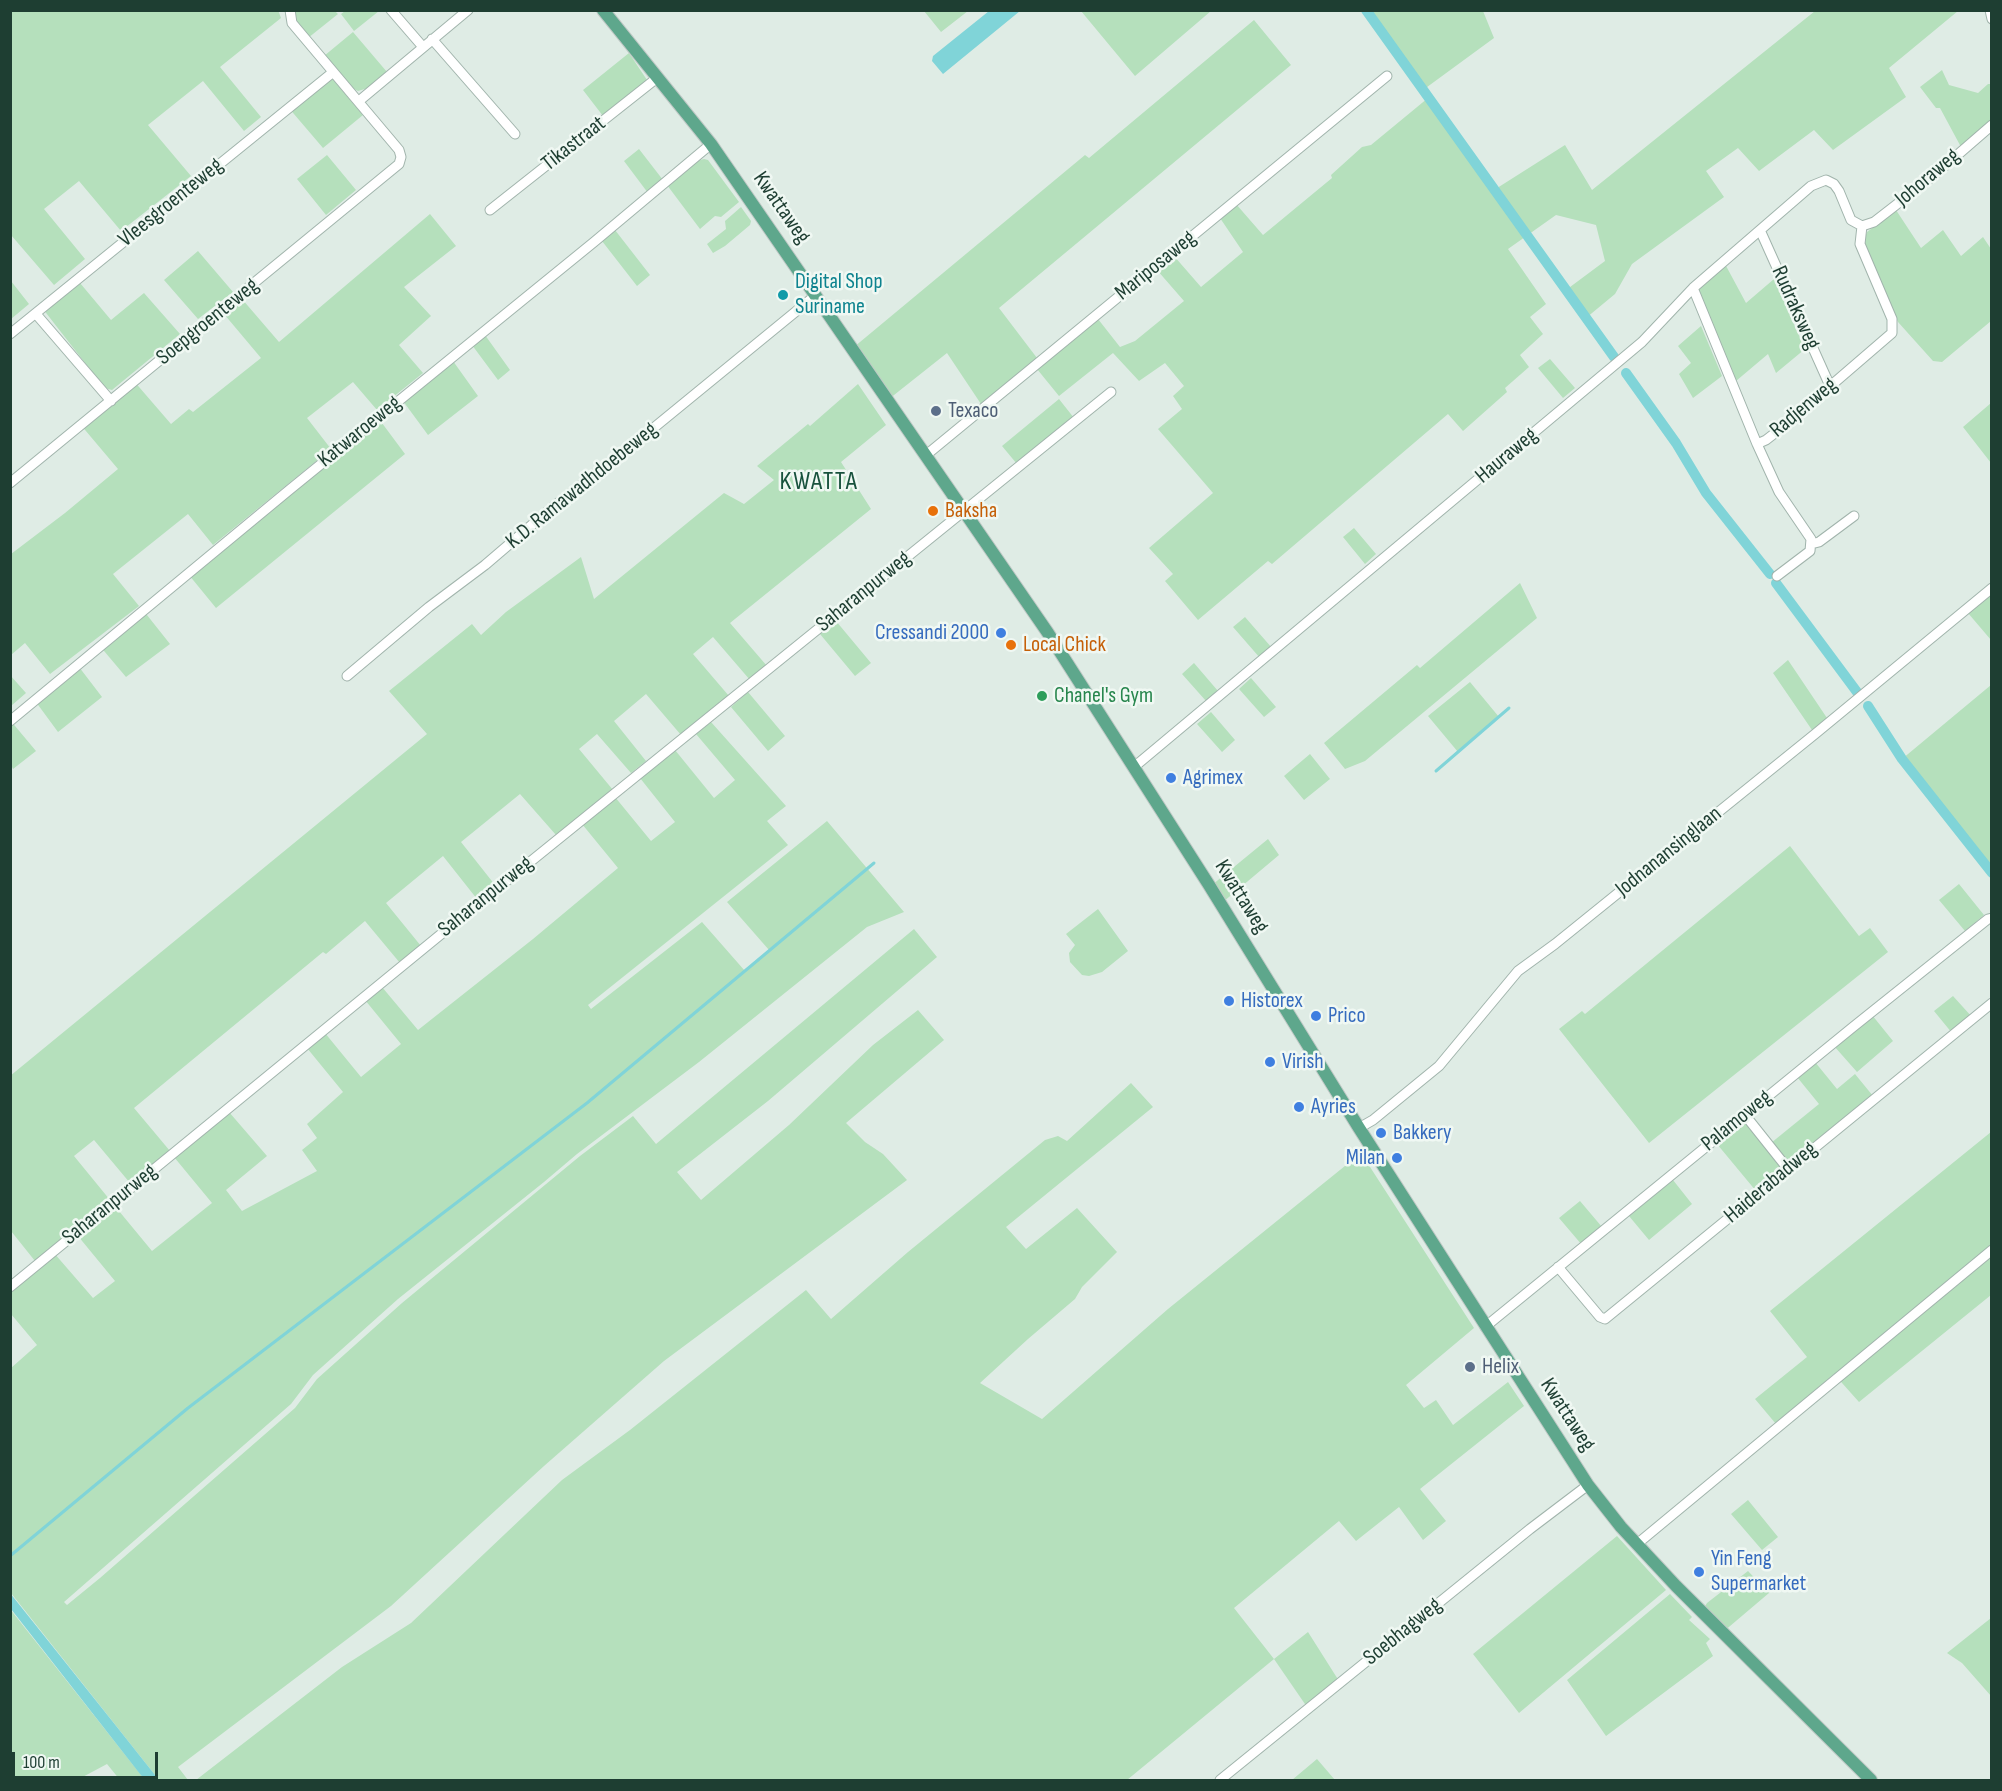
<!DOCTYPE html>
<html>
<head>
<meta charset="utf-8">
<style>
	body { margin:0 }
	#map { position:relative; width:2002px; height:1791px; overflow:hidden; background:#dfece5; font-family:"Sofia Sans Condensed",sans-serif }
	canvas { display:block }
	.frame { position:absolute; inset:0; border:12px solid #1e3e32; pointer-events:none }
	.scale { position:absolute; left:12px; top:1752px; width:146px; height:27px; box-sizing:border-box; border:3px solid #1e3e32; border-top:0; padding-left:8px; font-size:18px; line-height:21px; white-space:nowrap; color:#1e3e32; -webkit-text-stroke:4px #f0f8f3; paint-order:stroke }
</style>
</head>
<body>
<div id="map">
<canvas width="2002" height="1791"></canvas>
<div class="frame"></div>
<div class="scale">100 m</div>
</div>
<script>
const ctx = document.querySelector('canvas').getContext('2d');
ctx.lineJoin = 'round';
function fillPath(path, color) { ctx.fillStyle = color; ctx.fill(path, 'evenodd'); }
const toPath = rows => new Path2D(rows.map(r => 'M' + r).join(''));
function strokePath(path, color, width, dash) { ctx.strokeStyle = color; ctx.lineWidth = width; ctx.lineCap = dash ? 'butt' : 'round'; ctx.setLineDash(dash || []); ctx.stroke(path); }
function label(font, color, halo, rows, align = 'center') {
  ctx.font = font + ' "Sofia Sans Condensed",sans-serif'; ctx.lineWidth = 5; ctx.setLineDash([]); ctx.textBaseline = 'middle'; ctx.strokeStyle = halo; ctx.fillStyle = color; for (const [text, x, y, turn = 0] of rows) {
    ctx.save(); ctx.translate(x, y); ctx.rotate((+turn || 0) * Math.PI / 180); ctx.textAlign = isNaN(turn) ? turn : align; if (halo) ctx.strokeText(text, 0, 0); ctx.fillText(text, 0, 0); ctx.restore();
  }
}
const green = toPath([
	[11,10,278,10,281,18,220,67,261,117,244,131,203,81,148,125,191,176,121,231,79,181,44,209,85,259,54,285,11,235],
	[293,11,335,11,338,14,308,38,296,24],
	[345,11,345,10,379,11,354,31,341,14],
	[924,11,968,11,941,32],
	[1081,11,1211,11,1135,76],
	[1366,11,1483,11,1494,38,1423,90],
	[1815,11,1958,11,1889,68,1906,97,1833,150,1814,130,1759,171,1738,148,1706,171,1724,197,1632,264,1615,294,1586,318,1566,290,1605,261,1596,225,1556,215,1508,249,1546,304,1530,317,1543,334,1520,355,1529,367,1505,388,1507,392,1463,431,1448,414,1272,564,1268,561,1198,620,1165,581,1173,574,1149,548,1213,493,1158,429,1182,409,1173,396,1184,386,1165,363,1139,381,1113,353,1059,396,1037,369,1098,319,1120,347,1135,341,1184,301,1157,270,1174,256,1201,287,1243,252,1220,218,1236,204,1263,235,1332,178,1331,175,1362,147,1371,145,1428,98,1494,190,1565,145,1592,190],
	[1254,20,1291,65,999,308,1037,358,981,404,947,353,889,399,854,347,1085,155,1089,158],
	[353,32,387,72,368,88,358,91,354,89,324,56],
	[629,53,647,80,603,116,583,90],
	[1942,70,1949,85,1978,93,1988,84,1991,84,1991,120,1961,147,1940,108,1936,108,1920,87],
	[331,77,363,115,323,148,288,107],
	[639,149,663,180,648,193,624,161],
	[327,155,356,190,326,215,297,179],
	[704,159,708,160,739,202,721,217,715,216,700,229,667,185,697,161],
	[741,207,751,221,750,225,725,246,713,253,707,244,726,229,725,221],
	[1896,210,1921,248,1943,230,1961,256,1983,237,1991,249,1991,321,1942,362,1933,361,1898,322,1863,243,1867,232],
	[430,214,456,246,404,287,431,316,399,345,423,373,377,410,353,382,307,418,331,449,213,545,188,514,113,574,139,606,50,674,25,643,11,655,11,554,65,513,118,469,80,424,133,380,171,424,189,409,193,412,261,358,224,314,242,299,279,342],
	[615,230,650,275,637,286,602,241],
	[198,251,233,292,198,319,164,280],
	[1725,264,1746,303,1774,279,1805,349,1776,373,1768,354,1736,381,1697,293,1698,288],
	[75,277,111,320,144,293,180,334,112,390,108,389,103,386,43,309],
	[11,281,29,304,11,319,10,319],
	[1701,326,1722,376,1693,398,1679,374,1691,363,1678,346],
	[485,335,510,370,498,380,472,345],
	[1550,359,1575,388,1563,398,1538,368],
	[453,361,478,396,428,435,403,401],
	[858,384,886,425,841,462,871,509,730,623,767,666,750,680,713,637,693,654,729,696,681,735,646,694,614,721,646,761,631,773,597,734,579,749,613,790,556,835,520,794,461,842,495,885,477,899,443,856,386,903,421,946,400,963,365,921,326,954,323,952,134,1108,170,1151,130,1183,94,1140,74,1156,110,1200,35,1261,11,1231,10,1076,427,734,389,691,472,624,481,635,506,612,581,557,594,599,724,493,744,504,774,480,757,466,808,424,810,426],
	[1059,399,1074,418,1017,464,1002,446],
	[1991,403,1991,463,1963,427],
	[379,419,405,454,216,608,189,575],
	[1354,528,1376,554,1365,564,1343,537],
	[1520,583,1537,618,1365,761,1345,769,1324,743,1417,665,1420,668],
	[1991,593,1991,640,1968,613],
	[143,610,170,644,126,677,99,645],
	[1245,617,1272,648,1260,658,1233,627],
	[836,621,871,663,855,676,820,634],
	[1788,660,1827,718,1812,730,1773,673],
	[76,663,102,697,58,732,33,698],
	[1194,663,1218,691,1206,701,1182,674],
	[10,675,26,693,11,706,10,706],
	[1251,678,1276,707,1264,717,1239,689],
	[1470,682,1499,717,1458,752,1428,716],
	[1991,685,1991,873,1902,759],
	[748,692,785,736,768,751,731,707],
	[1211,712,1235,740,1222,752,1197,724],
	[10,720,36,751,13,769,11,765],
	[711,722,786,806,767,821,788,845,588,1005,591,1009,702,922,745,971,769,950,727,902,827,821,904,912,867,927,699,1062,577,1154,544,1182,398,1299,313,1375,291,1404,64,1602,67,1605,100,1578,295,1408,317,1379,402,1303,580,1156,633,1116,656,1144,914,929,937,957,768,1101,677,1172,701,1200,789,1125,873,1045,918,1010,944,1040,846,1123,865,1142,883,1154,907,1180,664,1361,544,1466,391,1606,178,1767,188,1780,159,1780,11,1593,11,1368,37,1345,11,1314,11,1290,54,1253,93,1298,115,1281,78,1236,114,1205,152,1251,212,1203,174,1157,229,1112,267,1156,226,1190,242,1211,317,1171,302,1150,317,1138,307,1124,343,1092,307,1048,325,1033,361,1077,401,1044,365,1000,382,987,418,1030,533,939,618,868,582,824,615,797,651,841,675,822,640,778,675,750,714,798,735,780,696,734],
	[1310,754,1330,779,1304,800,1284,776],
	[1268,839,1279,855,1223,902,1212,885],
	[1790,846,1859,936,1870,928,1888,952,1649,1143,1559,1029,1582,1011,1585,1014],
	[1959,884,1984,915,1965,931,1939,900],
	[1098,909,1128,951,1102,972,1089,976,1082,975,1070,962,1069,953,1075,945,1066,934],
	[1953,996,1972,1017,1952,1033,1934,1011],
	[1872,1015,1893,1041,1857,1072,1834,1046],
	[1815,1062,1837,1089,1855,1074,1873,1096,1793,1162,1787,1161,1771,1143,1819,1104,1797,1077],
	[1131,1083,1153,1107,1006,1227,1026,1249,1077,1208,1117,1252,1082,1287,1075,1299,1028,1339,980,1383,1042,1419,1168,1309,1361,1153,1474,1328,1406,1385,1424,1408,1436,1400,1453,1425,1508,1382,1524,1406,1420,1489,1446,1521,1423,1540,1399,1507,1356,1541,1339,1521,1234,1608,1274,1659,1308,1632,1339,1681,1307,1707,1274,1659,1127,1780,196,1780,342,1667,411,1623,562,1480,630,1430,806,1290,831,1319,908,1252,1045,1140,1058,1136,1067,1141],
	[1745,1122,1781,1167,1780,1171,1756,1191,1717,1144,1742,1123],
	[1991,1132,1991,1295,1859,1402,1834,1374,1776,1424,1755,1399,1807,1357,1770,1311],
	[1673,1180,1692,1204,1649,1240,1629,1216],
	[1580,1201,1602,1227,1582,1245,1559,1218],
	[1748,1500,1778,1537,1762,1550,1731,1514],
	[1617,1536,1666,1590,1519,1713,1473,1654],
	[1748,1571,1769,1593,1723,1632,1702,1611,1707,1603],
	[1670,1594,1692,1617,1689,1620,1710,1639,1706,1643,1713,1656,1606,1736,1567,1680],
	[10,1609,145,1780,120,1780,107,1764,77,1780,11,1780],
	[1991,1618,1992,1695,1991,1696,1962,1663,1947,1653],
	[1317,1759,1335,1780,1292,1780]
]);
const water = toPath([
	[989,11,1020,11,943,74,932,61,933,56],
	[10,1593,117,1727,159,1780,145,1780,140,1774,11,1609]
]);
const stream = toPath([
	[1436,771,1509,708],
	[10,1556,188,1408,587,1103,874,863]
]);
const canal = toPath([
	[1366,10,1614,357],
	[1626,373,1676,443,1706,493,1770,574],
	[1776,583,1857,692],
	[1868,706,1902,759,1992,873]
]);
const minor = toPath([
	[391,10,423,47],
	[1990,10,1992,19],
	[432,39,515,134],
	[359,101,468,10],
	[490,210,657,78],
	[1862,226,1874,222,1932,177,1992,125],
	[1760,230,1830,386],
	[1693,288,1757,444,1779,492,1811,539,1810,551,1777,576],
	[36,314,111,401],
	[10,334,332,73],
	[1757,444,1766,440,1784,426,1892,333,1892,319,1860,244,1862,226],
	[925,456,1387,76],
	[10,483,399,164,401,157,399,150,292,23,290,10],
	[1811,544,1819,542,1854,516],
	[347,676,429,607,485,565,554,506,623,453,816,295],
	[10,721,288,491,594,242,711,144],
	[1134,767,1642,342,1693,288,1811,186,1826,180,1834,184,1839,191,1851,220,1862,226],
	[1745,1115,1788,1169],
	[1359,1128,1373,1120,1439,1066,1518,971,1555,944,1815,734,1992,588],
	[1558,1267,1600,1317,1605,1319,1992,1003],
	[10,1287,462,917,1111,392],
	[1485,1327,1853,1027,1988,919,1992,918],
	[1637,1544,1992,1250],
	[1220,1780,1530,1529,1588,1485]
]);
const major = toPath([
	[603,10,711,144,1048,633,1209,885,1359,1128,1588,1485,1621,1527,1676,1586,1871,1780]
]);
const markers = [
	[783,295,6,"#0f9aa8"],
	[936,411,6,"#5c6f8a"],
	[933,511,6,"#e8710a"],
	[1001,633,6,"#3f7fe0"],
	[1011,645,6,"#e8710a"],
	[1042,696,6,"#2e9e5b"],
	[1171,778,6,"#3f7fe0"],
	[1229,1001,6,"#3f7fe0"],
	[1316,1016,6,"#3f7fe0"],
	[1270,1062,6,"#3f7fe0"],
	[1299,1107,6,"#3f7fe0"],
	[1381,1133,6,"#3f7fe0"],
	[1397,1158,6,"#3f7fe0"],
	[1470,1367,6,"#5c6f8a"],
	[1699,1572,6,"#3f7fe0"]
];
const streetNames = [
	["Tikastraat",574,144,-38],
	["Johoraweg",1928,178,-40],
	["Vleesgroenteweg",171,203,-39],
	["Kwattaweg",781,208,55],
	["Mariposaweg",1156,266,-39],
	["Rudraksweg",1795,308,66],
	["Soepgroenteweg",208,322,-39],
	["Radjenweg",1804,408,-40],
	["Katwaroeweg",360,432,-39],
	["Hauraweg",1507,456,-40],
	["K.D. Ramawadhdoebeweg",582,486,-39],
	["Saharanpurweg",864,592,-39],
	["Jodnanansinglaan",1669,852,-39],
	["Saharanpurweg",486,897,-39],
	["Kwattaweg",1241,897,58],
	["Palamoweg",1737,1121,-39],
	["Haiderabadweg",1771,1183,-40],
	["Saharanpurweg",110,1205,-39],
	["Kwattaweg",1567,1415,57],
	["Soebhagweg",1403,1632,-39]
];
const cultureNames = [
	["Digital Shop",795,282],
	["Suriname",795,307]
];
const serviceNames = [
	["Texaco",948,411],
	["Helix",1482,1367]
];
const foodNames = [
	["Baksha",945,511],
	["Local Chick",1023,645]
];
const shopNames = [
	["Cressandi 2000",989,633,"right"],
	["Agrimex",1183,778],
	["Historex",1241,1001],
	["Prico",1328,1016],
	["Virish",1282,1062],
	["Ayries",1311,1107],
	["Bakkery",1393,1133],
	["Milan",1385,1158,"right"],
	["Yin Feng",1711,1559],
	["Supermarket",1711,1584]
];
const leisureNames = [
	["Chanel's Gym",1054,696]
];
const quarterNames = [
	["KWATTA",819,482]
];
fillPath(green, '#b5e0bc');
fillPath(water, '#80d4d8');
strokePath(stream, '#80d4d8', 3);
strokePath(canal, '#80d4d8', 10);
strokePath(minor, '#a1b4ac', 11);
strokePath(major, '#c0c9c6', 14);
strokePath(minor, '#fff', 9);
strokePath(major, '#5ea78c', 12);
for (const [x, y, r, color] of markers) { const dot = new Path2D(); dot.arc(x, y, r, 0, 2 * Math.PI); ctx.fillStyle = color; ctx.fill(dot); strokePath(dot, '#f0f8f3', 2); }
label('22px', '#1e3e32', '#f0f8f3', streetNames);
label('22px', '#0d838f', '#f0f8f3', cultureNames, 'left');
label('22px', '#4e5e75', '#f0f8f3', serviceNames, 'left');
label('22px', '#c56008', '#f0f8f3', foodNames, 'left');
label('22px', '#366cbe', '#f0f8f3', shopNames, 'left');
label('22px', '#27864d', '#f0f8f3', leisureNames, 'left');
ctx.letterSpacing = '1.5px';
label('26px', '#18523d', '#f0f8f3', quarterNames);
ctx.letterSpacing = '0px';
</script>
</body>
</html>
